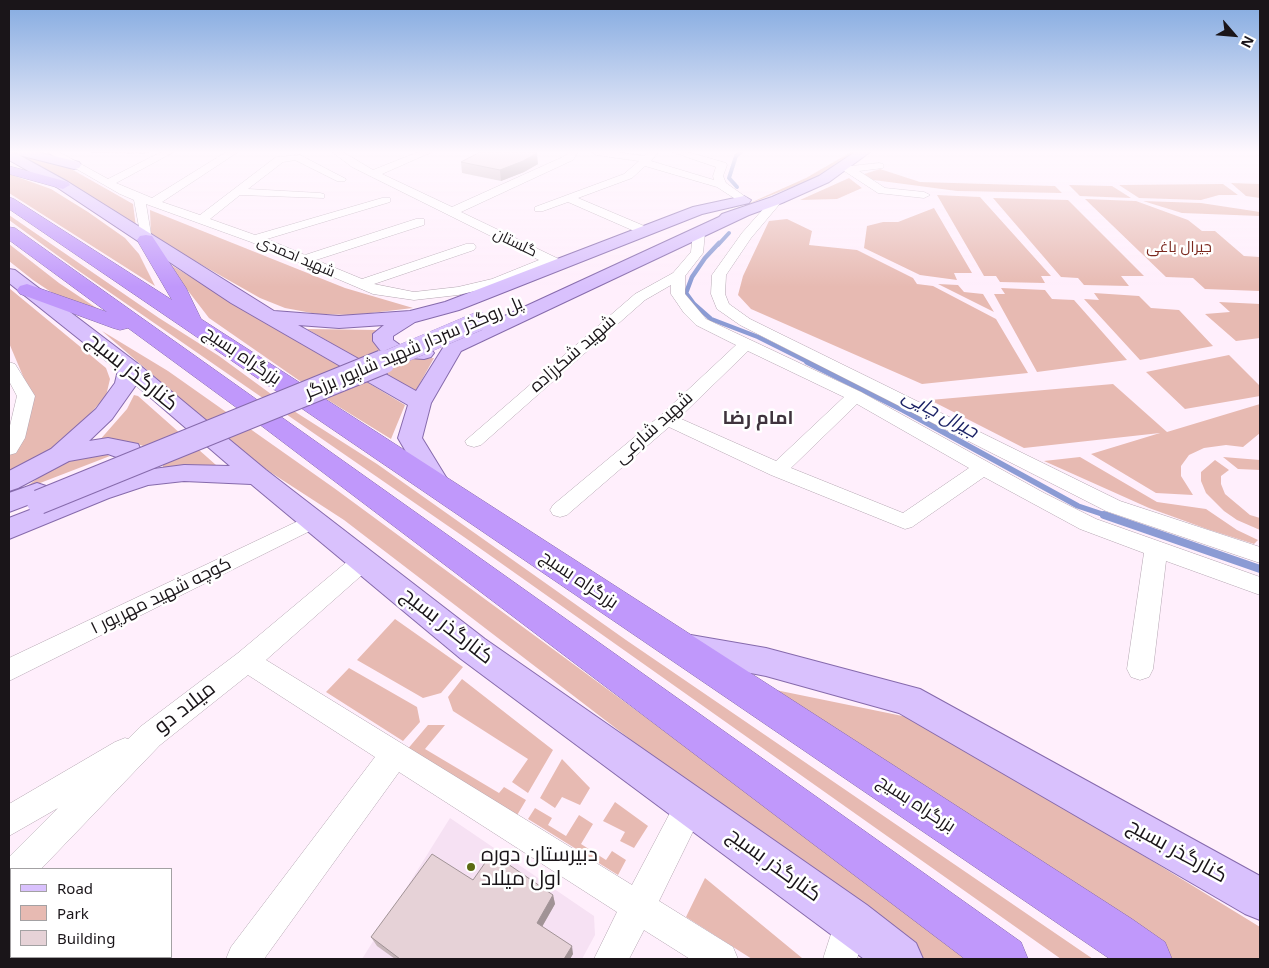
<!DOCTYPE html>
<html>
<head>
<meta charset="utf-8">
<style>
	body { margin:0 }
	#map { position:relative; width:1269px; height:968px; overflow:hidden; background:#ffeffc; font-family:"Noto Sans",sans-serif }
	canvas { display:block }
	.frame { position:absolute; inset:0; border:10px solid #1a1519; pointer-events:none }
	.legend { position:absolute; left:10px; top:868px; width:162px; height:90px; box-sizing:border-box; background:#fff; border:1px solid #a3a1a3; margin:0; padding:6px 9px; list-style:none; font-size:15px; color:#1a1519 }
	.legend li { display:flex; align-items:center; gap:10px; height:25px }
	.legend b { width:25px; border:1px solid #a3a1a3 }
	.north { position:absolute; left:1209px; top:10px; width:50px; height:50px; -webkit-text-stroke:4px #fff; paint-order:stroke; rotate:117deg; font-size:14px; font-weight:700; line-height:20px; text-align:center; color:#1a1519 }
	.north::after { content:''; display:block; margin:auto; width:18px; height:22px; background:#1a1519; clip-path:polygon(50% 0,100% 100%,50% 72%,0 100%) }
</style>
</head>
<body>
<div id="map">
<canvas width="1269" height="968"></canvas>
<div class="frame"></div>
<ul class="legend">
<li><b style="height:6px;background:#d9c1fd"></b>Road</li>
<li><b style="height:14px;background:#e7bab2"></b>Park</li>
<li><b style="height:14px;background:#e6d2d7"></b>Building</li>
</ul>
<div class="north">N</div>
</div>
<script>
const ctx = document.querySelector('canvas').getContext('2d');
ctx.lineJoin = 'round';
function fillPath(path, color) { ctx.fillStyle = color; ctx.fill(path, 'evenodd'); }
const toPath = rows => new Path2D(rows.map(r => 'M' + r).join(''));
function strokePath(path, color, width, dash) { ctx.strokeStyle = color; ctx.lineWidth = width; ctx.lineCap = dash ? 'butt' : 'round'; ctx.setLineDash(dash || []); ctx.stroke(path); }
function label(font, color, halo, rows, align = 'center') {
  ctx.font = font + ' "Noto Sans",Cairo,sans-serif'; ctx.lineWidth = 5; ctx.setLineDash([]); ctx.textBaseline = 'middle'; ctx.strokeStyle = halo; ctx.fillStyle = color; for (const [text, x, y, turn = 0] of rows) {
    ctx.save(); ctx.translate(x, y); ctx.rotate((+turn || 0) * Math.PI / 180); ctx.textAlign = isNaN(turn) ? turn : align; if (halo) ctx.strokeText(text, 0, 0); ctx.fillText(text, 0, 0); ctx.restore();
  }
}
const built = toPath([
	[450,818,594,916,595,935,582,959,362,959]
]);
const green = toPath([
	[9,152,66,166,133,204,136,227,68,184],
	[851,152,858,152,813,179,741,207,806,178],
	[880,169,920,182,1055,186,1062,193,957,191,866,179,861,175],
	[9,174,51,189,88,212,125,238,139,254,155,286,9,193],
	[849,178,862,188,837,199,800,200],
	[1231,183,1260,184,1260,198,1246,196],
	[1223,184,1238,195,1219,195,1201,200,1139,198,1119,185],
	[1069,185,1112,186,1131,198,1080,196],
	[937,195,980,197,1051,276,1041,276,1045,283,1000,282,996,276,984,276],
	[993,198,1068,200,1144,276,1121,276,1129,286,1084,285,1078,278,1061,277],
	[1085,199,1136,201,1188,220,1202,231,1215,231,1244,256,1260,257,1260,291,1205,289,1193,278,1166,277],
	[1143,201,1201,203,1260,212,1260,216,1182,213],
	[934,208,972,273,954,273,957,280,920,275,864,248,867,226,883,222,898,222],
	[150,210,345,288,413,308,354,315,317,314,285,308,260,298,151,236],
	[9,215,159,318,219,356,297,413,377,464,626,640,1093,959,1061,959,464,537,76,269,9,220],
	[787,219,812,231,809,245,857,250,913,278,917,284,933,286,996,319,1028,373,922,384,751,309,738,295,743,276,769,221],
	[9,244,59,283,98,309,57,296,33,280,9,261],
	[166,262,405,405,391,439,323,397,209,318],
	[938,284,958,285,964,292,983,294,994,312],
	[9,288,106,368,110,379,106,396,88,416,51,451,9,478,9,457,31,395,9,343],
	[1001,288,1045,290,1052,299,1074,300,1127,360,1037,372,994,294,1005,294],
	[1094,293,1139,296,1151,308,1179,310,1213,346,1140,360,1084,299,1099,300],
	[1219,302,1260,304,1260,338,1236,341,1205,314,1230,312],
	[307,329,377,330,375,343,384,356,401,360,434,358,415,392],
	[102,331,168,371,334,488,724,775,903,909,965,959,917,959,344,520,250,459],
	[1229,355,1260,386,1260,396,1185,409,1146,372],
	[1113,384,1167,432,1260,404,1260,433,1243,447,1226,445,1204,448,1189,455,1181,466,1181,476,1193,495,1156,493,1091,454,1160,433,1024,448,930,400],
	[134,395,138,396,216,465,163,470,163,463,150,448,137,444,98,442,127,409],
	[100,453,110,456,22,490,54,466,77,456],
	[1080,457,1157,502,1206,509,1237,530,1258,540,1254,544,1207,529,1149,508,1044,461],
	[1223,457,1260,460,1260,470,1238,469],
	[1215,460,1229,470,1221,476,1221,484,1225,494,1250,515,1260,518,1260,530,1237,520,1224,511,1206,493,1201,481,1201,472],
	[395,619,463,667,441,693,423,698,357,660],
	[349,668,417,707,420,722,403,741,326,692],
	[462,679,553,750,528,793,512,782,528,759,453,711,448,697],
	[761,687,922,720,1260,927,1260,959,1171,959],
	[428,725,445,725,425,749,499,793,504,787,526,800,516,817,406,751],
	[562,759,590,788,580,805,562,797,555,808,540,798],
	[615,802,648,826,634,848,620,841,625,832,603,821],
	[535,808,552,818,548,825,566,836,579,815,593,824,581,844,606,860,612,851,626,860,618,875,528,819],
	[705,878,802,958,801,959,752,959,686,917]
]);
const streamFar3 = toPath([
	[737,187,729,178,736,156,741,152],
	[718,245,729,233]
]);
const streamFar2 = toPath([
	[719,243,705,258,692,277,686,293,694,304,711,319,758,337,810,363]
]);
const streamFar1 = toPath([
	[807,362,903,410,1078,506,1108,516]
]);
const stream = toPath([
	[1104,515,1260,569]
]);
const minor = toPath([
	[47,152,59,152,108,179,161,152,174,152,116,183,152,198,226,152,238,152,162,202,200,215,276,157,300,155,346,179,345,181,337,181,295,160,283,162,248,189,320,193,324,194,324,198,240,195,210,219,255,235,382,198,390,198,390,202,267,239,305,255,416,219,424,219,424,225,316,260,362,279,466,244,474,244,476,247,474,250,374,284,414,292,458,287,492,279,539,260,352,167,332,152,343,152,373,170,418,152,432,152,382,174,452,207,565,156,568,152,578,152,573,160,461,212,563,261,565,264,563,267,558,268,549,265,501,285,458,295,414,300,373,294,251,242,146,204,152,240,146,244,142,243,134,200,120,194,47,152],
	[591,152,617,152,644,156,648,152,659,152,651,161,714,180,713,176,716,167,672,152,688,152,726,163,727,165,723,176,726,183,750,200,744,203,740,202,717,187,645,166,632,178,578,198,649,228,651,231,649,234,641,234,568,202,543,211,535,211,535,207,624,174,639,161,596,155,591,152],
	[1254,152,1260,152,1260,156,1257,155,1254,152],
	[879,163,883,164,883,168,859,171,885,188,924,192,930,195,924,198,878,193,838,167,843,164,851,166,879,163],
	[777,197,783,200,751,238,726,275,725,294,729,304,750,319,1120,501,1260,547,1260,563,1106,511,740,325,717,309,711,294,712,275,742,233,773,198,777,197],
	[699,229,705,233,703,253,685,276,685,294,706,319,861,392,1044,493,1096,519,1260,577,1260,595,1166,561,1153,669,1149,677,1140,680,1131,677,1127,669,1144,553,1080,529,984,477,912,527,905,529,771,475,669,427,567,515,560,517,553,515,550,510,553,505,661,415,736,345,696,325,684,313,671,294,671,285,645,300,481,445,474,447,467,445,465,441,635,294,673,273,691,252,693,233,699,229],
	[748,351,844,397,776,461,679,418,748,351],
	[857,404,969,468,903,513,791,468,857,404],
	[9,362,15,364,35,396,25,438,16,453,9,455,9,430,17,396,9,381,9,362],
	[313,514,320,516,324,521,320,526,9,681,9,658,313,514],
	[363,553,371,555,374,561,371,567,266,660,632,885,680,794,691,790,702,794,706,805,659,901,733,947,738,959,690,959,644,930,629,959,594,959,617,912,399,772,264,959,226,959,231,947,375,757,248,675,160,745,41,869,11,869,11,882,9,881,9,857,58,808,9,836,9,804,115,742,125,738,128,739,140,727,238,653,355,555,363,553],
	[851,904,863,909,868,921,857,959,823,959,839,909,851,904]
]);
const major = toPath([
	[9,152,17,154,16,152,37,152,79,162,81,165,79,168,74,169,19,155,68,182,274,311,339,316,410,311,445,302,693,207,744,196,751,200,749,203,702,214,459,310,415,322,393,336,393,340,400,345,431,349,434,353,431,357,424,359,395,357,380,350,373,341,373,334,384,325,339,328,298,325,416,391,446,343,719,217,722,214,772,197,819,176,855,152,870,152,829,182,782,203,749,215,461,351,431,403,422,438,452,487,448,493,439,496,430,493,398,438,408,405,231,303,58,188,9,160,9,152],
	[9,269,15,270,137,363,266,470,485,639,867,905,916,943,923,959,864,959,461,659,251,484,184,481,148,485,109,498,9,539,9,518,102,482,119,458,108,454,69,461,18,488,9,491,9,471,51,449,96,409,115,383,118,370,9,283,9,269],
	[136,385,230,466,184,465,138,471,145,458,138,444,108,438,89,441,112,419,136,385],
	[37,483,46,486,50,492,46,498,9,512,9,493,37,483],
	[685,634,766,648,920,689,1260,876,1260,920,1245,914,899,713,766,676,673,658,669,648,673,638,685,634]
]);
const highway = toPath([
	[9,166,68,182,70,185,63,189,9,174,9,166],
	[9,197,14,199,172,300,137,240,140,236,146,235,152,236,186,288,201,319,1132,919,1165,942,1172,959,1110,959,9,209,9,197],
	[9,227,15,228,1021,942,1028,959,965,959,263,427,128,328,120,330,113,328,20,294,17,290,20,286,27,284,107,312,9,240,9,227]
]);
const majorBridgeFar1 = toPath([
	[380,363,479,321]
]);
const majorBridge = toPath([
	[39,502,383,362]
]);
const wall = toPath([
	[81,152,150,152,145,154],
	[461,162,538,164,524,172,501,181,462,173],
	[473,880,553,895,555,904,542,927,573,954,570,959,395,959,377,946,371,937]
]);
const shadedWall = toPath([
	[537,153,538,164,524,172,501,181,500,170],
	[553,895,555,904,539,932,537,923],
	[572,946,573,954,570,959,564,959]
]);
const building = toPath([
	[480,152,530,152,537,153,523,161,500,170,461,162,480,152],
	[492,853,553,895,537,923,572,946,564,959,400,959,371,937,432,854,473,880,492,853]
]);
const markers = [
	[471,867,5,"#5c6b14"]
];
const farStreetnames = [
	["گلستان",515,243,26],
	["شهید احمدی",296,257,23]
];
const farParknames = [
	["جیرال باغی",1179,248]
];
const streetNames = [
	["پل روگذر سردار شهید شاپور برزگر",414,348,-23],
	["شهید شکرزاده",573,354,-41],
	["بزرگراه بسیج",242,356,34],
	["شهید شارعی",654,428,-42],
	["بزرگراه بسیج",579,580,34],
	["کوچه شهید مهرپور ۱",161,596,-26],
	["بزرگراه بسیج",916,804,33]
];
const waterNames = [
	["جیرال چایی",940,414,28]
];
const neighbourhoodNames = [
	["امام رضا",758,419]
];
const nearStreetnames = [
	["کنارگذر بسیج",132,372,39],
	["کنارگذر بسیج",447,626,38],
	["میلاد دو",185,708,-38],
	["کنارگذر بسیج",1177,851,29],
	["کنارگذر بسیج",774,865,36]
];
const nearPoinames = [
	["دبیرستان دوره",481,855],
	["اول میلاد",481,879]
];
fillPath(built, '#f6e1f3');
fillPath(green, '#e7bab2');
strokePath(streamFar3, '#8b9bd4', 4);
strokePath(streamFar2, '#8b9bd4', 4.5);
strokePath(streamFar1, '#8b9bd4', 5.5);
strokePath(stream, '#8b9bd4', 8);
strokePath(minor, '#b5a6b2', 1);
strokePath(major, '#866aac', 2);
strokePath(highway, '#866aac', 1);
fillPath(minor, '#fff');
fillPath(major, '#d9c1fd');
fillPath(highway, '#c098fb');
strokePath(majorBridgeFar1, '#866aac', 19, []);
strokePath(majorBridge, '#866aac', 26, []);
strokePath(majorBridgeFar1, '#d9c1fd', 19);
strokePath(majorBridge, '#d9c1fd', 24);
fillPath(wall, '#c6b5b9');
fillPath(shadedWall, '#a19396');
fillPath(building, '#e6d2d7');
strokePath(building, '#a19396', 1);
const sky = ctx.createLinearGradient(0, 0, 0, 287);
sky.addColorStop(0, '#83aae0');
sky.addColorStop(0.53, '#fff8fe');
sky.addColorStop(1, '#fff8fe00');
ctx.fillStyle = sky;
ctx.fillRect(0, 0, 1269, 287);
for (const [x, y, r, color] of markers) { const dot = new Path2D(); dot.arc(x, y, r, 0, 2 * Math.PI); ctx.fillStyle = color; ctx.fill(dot); strokePath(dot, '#fff', 2); }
label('15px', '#1a1519', '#fff', farStreetnames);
label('15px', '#7b291e', '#fff', farParknames);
label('18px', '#1a1519', '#fff', streetNames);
label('italic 19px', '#1c2366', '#fff', waterNames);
label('bold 19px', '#3f333d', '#fff', neighbourhoodNames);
label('21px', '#1a1519', '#fff', nearStreetnames);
label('21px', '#1a1519', '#fff', nearPoinames, 'left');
</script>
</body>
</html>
